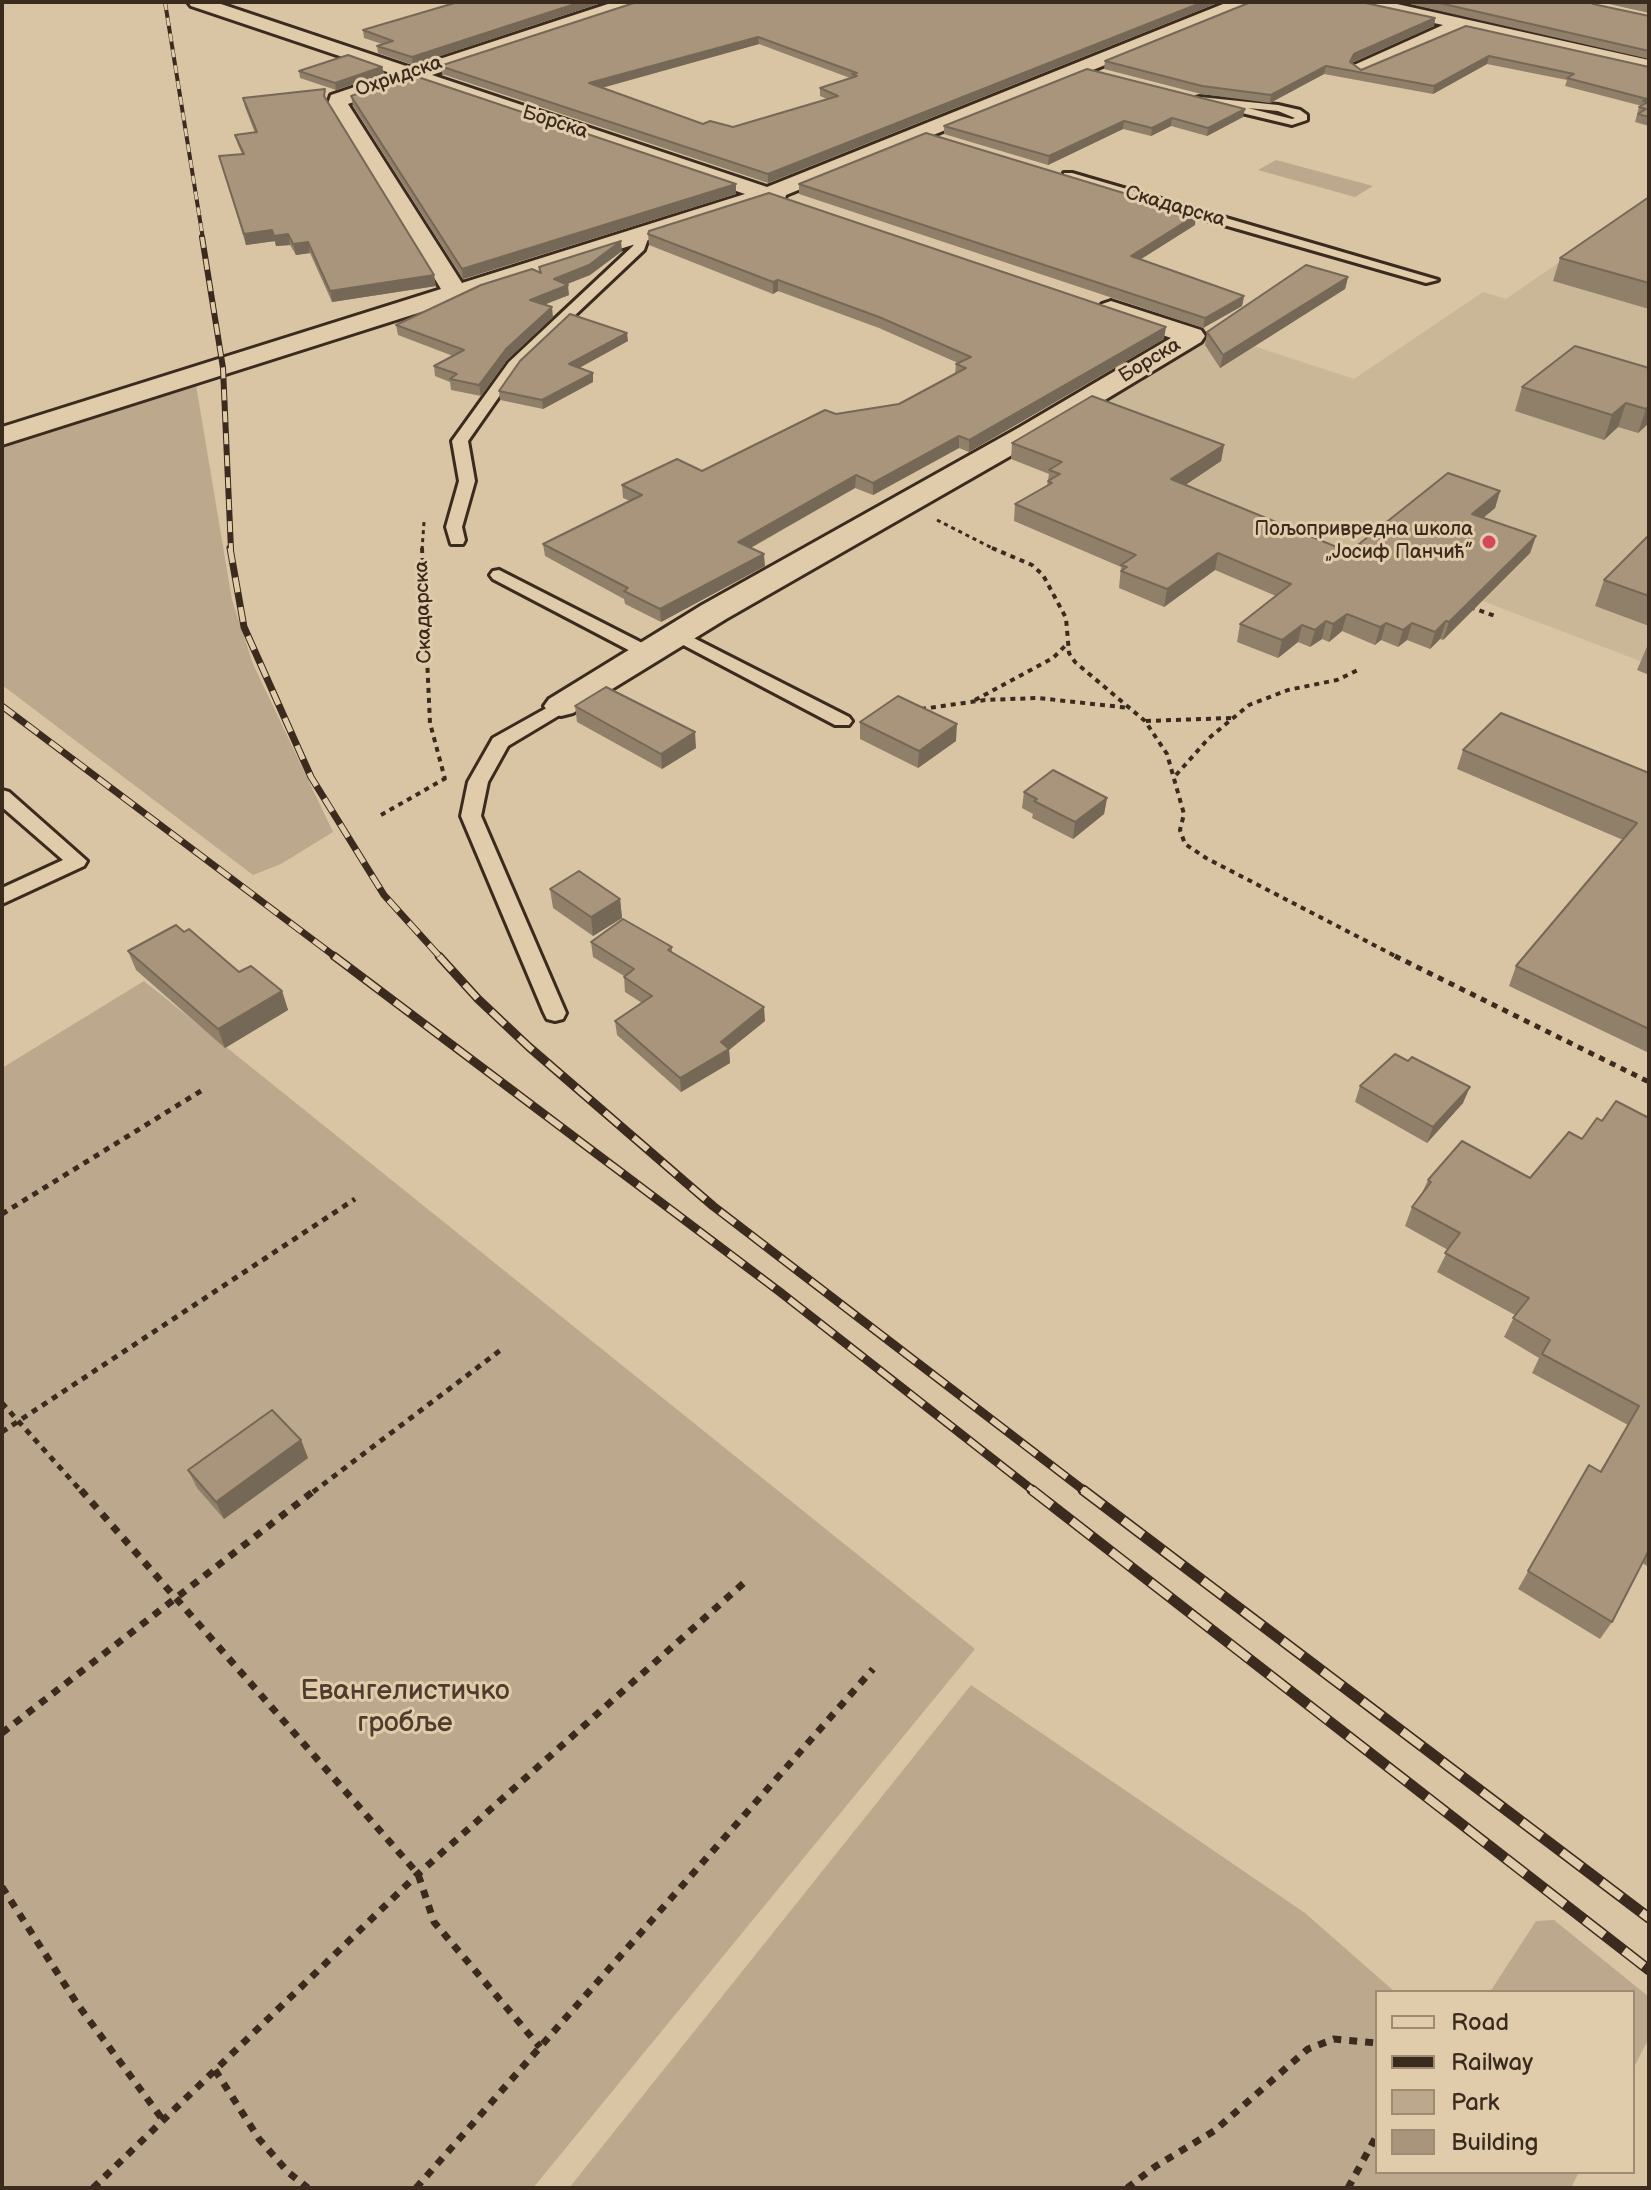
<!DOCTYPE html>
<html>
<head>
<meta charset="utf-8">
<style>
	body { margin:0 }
	#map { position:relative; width:1651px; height:2190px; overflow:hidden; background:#d9c5a4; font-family:"Balsamiq Sans",sans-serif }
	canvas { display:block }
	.frame { position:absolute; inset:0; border:4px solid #3b2a1e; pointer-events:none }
	.legend { position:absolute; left:1375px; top:1990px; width:260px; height:184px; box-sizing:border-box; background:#e0cbaa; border:2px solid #9e8b72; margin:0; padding:10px 14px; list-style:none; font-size:24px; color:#3b2a1e }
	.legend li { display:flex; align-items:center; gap:16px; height:40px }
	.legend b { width:40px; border:2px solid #9e8b72 }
</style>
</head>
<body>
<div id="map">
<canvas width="1651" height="2190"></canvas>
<div class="frame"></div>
<ul class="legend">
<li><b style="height:10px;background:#e0cbaa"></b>Road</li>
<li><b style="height:10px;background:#3b2a1e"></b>Railway</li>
<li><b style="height:22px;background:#bca88c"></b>Park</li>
<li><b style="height:22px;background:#a8957b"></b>Building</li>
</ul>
</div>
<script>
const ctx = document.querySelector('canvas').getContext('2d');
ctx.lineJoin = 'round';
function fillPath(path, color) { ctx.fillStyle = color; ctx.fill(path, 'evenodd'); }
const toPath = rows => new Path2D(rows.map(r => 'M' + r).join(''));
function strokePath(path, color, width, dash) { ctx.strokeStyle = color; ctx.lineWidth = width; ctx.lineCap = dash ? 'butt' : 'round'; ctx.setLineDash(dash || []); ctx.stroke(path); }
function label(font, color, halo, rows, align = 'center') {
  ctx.font = font + ' "Balsamiq Sans",sans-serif'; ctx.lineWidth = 6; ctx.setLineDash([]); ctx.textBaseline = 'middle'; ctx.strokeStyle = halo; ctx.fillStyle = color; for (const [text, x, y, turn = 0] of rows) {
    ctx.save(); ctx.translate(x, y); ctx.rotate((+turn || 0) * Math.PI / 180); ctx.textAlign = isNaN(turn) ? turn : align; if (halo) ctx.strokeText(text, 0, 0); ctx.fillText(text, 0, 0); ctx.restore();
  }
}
const built = toPath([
	[1649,200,1649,652,1640,661,1042,433,1211,332,1354,379,1483,292,1506,299]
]);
const green = toPath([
	[1276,160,1373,186,1355,197,1258,170],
	[196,385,232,600,253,664,333,832,281,864,253,875,2,685,2,447],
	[144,981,975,1649,533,2188,2,2188,2,1068],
	[971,1685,1305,1913,1395,1992,1377,1992,1377,2172,1579,2172,1571,2188,569,2188],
	[1554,1920,1649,1997,1649,2038,1633,2069,1633,1992,1490,1992,1536,1921]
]);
const pathFar3 = toPath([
	[937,520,996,550],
	[422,550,424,522]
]);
const pathFar2 = toPath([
	[422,548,430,723,445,779],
	[992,548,1032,565,1043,575,1066,618,1069,653,1075,662,1145,721,1167,754,1184,814,1180,830,1185,844,1206,858,1399,958],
	[1470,607,1495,616],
	[975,700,1053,658,1068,643],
	[921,709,985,700,1038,698,1130,708],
	[1146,721,1231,718],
	[1176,775,1209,738,1249,705,1288,690,1337,680,1358,670],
	[381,815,446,778]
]);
const pathFar1 = toPath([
	[1395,956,1649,1082],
	[2,1214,204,1089],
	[2,1403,82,1492],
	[2,1432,355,1199],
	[313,1492,502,1349]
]);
const path = toPath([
	[81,1490,418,1874,434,1922,540,2047],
	[2,1733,315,1490],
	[2,1887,78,2005,163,2120],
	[215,2070,259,2139,288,2172,308,2188],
	[93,2188,418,1874,746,1581],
	[416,2188,873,1669],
	[1127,2188,1156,2166,1214,2131,1308,2049,1334,2039,1377,2043],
	[1348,2188,1377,2135]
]);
const lane = toPath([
	[1200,97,1278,105,1300,110,1307,115,1307,120,1292,125,1196,102,1196,98,1200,97],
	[1248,108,1278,111,1295,118,1292,119,1248,108],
	[1064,173,1072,173,1438,280,1426,283,1064,179,1064,173],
	[638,233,649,236,644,250,519,368,468,441,475,481,462,527,465,540,463,544,451,544,446,527,459,481,452,441,509,362,633,246,638,233],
	[499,570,652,648,655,652,646,657,640,656,493,579,490,575,493,571,499,570],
	[676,629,849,717,852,721,849,725,835,725,670,638,667,634,670,630,676,629],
	[561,700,570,706,568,710,508,746,488,782,481,816,566,1013,563,1019,555,1021,547,1019,544,1013,461,816,468,782,493,738,561,700],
	[2,790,9,792,87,861,84,866,2,904,2,888,63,860,2,807,2,790]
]);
const street = toPath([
	[188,2,215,2,412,68,614,2,641,2,638,6,432,75,767,187,1228,2,1253,2,1250,6,786,195,784,202,768,202,2,445,2,427,441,289,328,104,331,95,393,74,191,6,188,2],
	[412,81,745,194,462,283,348,104,412,81],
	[1355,2,1388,2,1649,60,1649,72,1464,30,1361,75,1351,69,1354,65,1443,25,1358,6,1355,2],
	[1111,301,1201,330,1205,336,1201,342,1040,439,726,619,573,713,561,716,549,713,544,706,549,699,702,605,1020,427,1171,338,1102,314,1098,309,1102,304,1111,301]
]);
const railFar4 = toPath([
	[165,2,203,239]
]);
const railFar3 = toPath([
	[202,237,223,368,231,550]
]);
const railFar2 = toPath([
	[230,548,244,627,311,777,384,895,441,958],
	[2,706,337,958]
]);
const railFar1 = toPath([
	[334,956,780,1292,1035,1492],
	[439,956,478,999,529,1047,713,1206,1086,1492]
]);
const rail = toPath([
	[1032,1490,1649,1970],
	[1083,1490,1649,1918]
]);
const wall = toPath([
	[458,2,604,2,413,65,378,53,377,46,382,44,364,38,363,30],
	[637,2,1220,2,768,183,442,74,440,66],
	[759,44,850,78,820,88,820,96,827,99,733,127,703,124,602,88],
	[1401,2,1594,2,1592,3,1593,4,1649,16,1649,59],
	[1600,2,1649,2,1649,13],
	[1435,18,1434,26,1352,63,1361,70,1466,26,1649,67,1649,126,1635,122,1639,107,1642,106,1565,86,1567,80,1487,64,1433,94,1324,74,1270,103,1201,94,1104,69,1105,61],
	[382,67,384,74,336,90,300,78,299,71],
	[1087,69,1243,117,1207,136,1171,126,1151,136,1123,129,1048,165,944,134,944,126],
	[351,96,736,194,463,279,353,106],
	[243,98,326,100,436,286,332,302,310,253,296,255,290,245,276,246,275,241,246,245,219,156,242,154,238,145,235,135,255,133,245,107],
	[799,184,1195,225,1141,259,1244,296,1242,306,1203,328,799,194],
	[1649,197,1649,309,1553,281,1560,258],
	[648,234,1164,339,969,452,959,448,873,495,855,488,751,548,765,566,661,622,625,604,624,599,545,556,543,544,630,501,623,498,622,485,702,471,836,414,899,404,955,374,956,364,958,363,879,328,778,291,773,294,649,245],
	[622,251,590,275,566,284,569,295,545,304,553,317,507,360,481,396,451,390,450,382,435,376,434,366,453,356,398,335,396,325,540,273,539,267],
	[1348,277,1345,289,1220,368,1205,345,1207,332],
	[628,341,579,368,593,382,543,409,500,400,499,391],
	[1649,368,1649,423,1638,433,1618,427,1604,440,1515,411,1522,387],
	[1012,443,1224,445,1221,461,1185,485,1349,552,1500,491,1495,508,1483,518,1536,536,1530,553,1443,640,1440,639,1430,649,1407,640,1398,647,1381,640,1375,645,1342,631,1329,642,1322,639,1310,647,1298,642,1278,658,1237,642,1240,624,1276,596,1215,570,1164,607,1119,588,1121,567,1014,521,1015,504,1047,486,1049,474,1011,459],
	[1649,535,1649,626,1595,606,1604,580],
	[1649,642,1649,675,1637,670],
	[575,706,696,748,662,769,577,722],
	[860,722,956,741,918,768,860,739],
	[1463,750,1649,773,1649,1053,1509,986,1516,966,1623,840,1457,769],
	[1024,792,1107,798,1104,814,1073,839,1032,818,1033,814,1022,808],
	[550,889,620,899,622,918,593,936,553,908],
	[591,942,672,947,672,953,765,1021,729,1050,730,1063,681,1092,617,1035,615,1021,642,1003,625,992,624,976,593,957],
	[128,951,239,972,282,991,288,1010,225,1048,136,970],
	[1408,1061,1463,1103,1427,1143,1355,1102,1360,1086],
	[1649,1118,1649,1567,1642,1563,1612,1622,1600,1639,1518,1589,1589,1465,1600,1471,1628,1425,1532,1373,1539,1358,1504,1337,1515,1315,1437,1272,1448,1250,1405,1226,1412,1207,1422,1193,1428,1180,1530,1178,1582,1139,1602,1121],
	[301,1440,308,1458,224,1519,197,1488,188,1470]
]);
const shadedWall = toPath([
	[581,2,604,2,413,65,412,57],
	[1203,2,1220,2,768,183,768,174],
	[1435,18,1434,26,1353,62,1348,70,1350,62,1354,54],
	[758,37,759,44,590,91,589,83],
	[1489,56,1487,64,1433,94,1434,86],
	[1326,66,1324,74,1270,103,1271,95],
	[382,67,384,74,336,90,335,83],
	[1245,109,1243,117,1207,136,1208,128],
	[1172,118,1171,126,1151,136,1152,128],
	[1124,121,1123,129,1048,165,1049,156],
	[736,184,736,194,463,279,462,269],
	[1196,215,1195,225,1130,266,1131,256],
	[272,230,275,241,246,245,244,234],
	[288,234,290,245,276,246,274,236],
	[621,241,622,251,590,275,555,289,554,279],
	[308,242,310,253,296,255,293,244],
	[434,275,436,286,332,302,330,291],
	[1348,277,1345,289,1220,368,1223,355],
	[778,280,778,291,773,294,773,282],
	[568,285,569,295,531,310,530,300],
	[1244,296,1242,306,1203,328,1205,318],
	[552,307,553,317,507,360,481,396,479,385,506,349],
	[1166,327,1164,339,969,452,969,440],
	[627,333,628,341,570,373,569,364],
	[593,373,593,382,543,409,542,400],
	[1626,403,1618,427,1604,440,1612,415],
	[1649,406,1649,423,1638,433,1646,409],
	[959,436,959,448,873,495,873,483],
	[1224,445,1221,461,1169,496,1171,479],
	[856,475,855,488,739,554,738,542],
	[1500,491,1495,508,1467,531,1472,514],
	[1536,536,1530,553,1443,640,1449,622],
	[1218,553,1215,570,1164,607,1167,589],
	[764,554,765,566,661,622,660,609],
	[1347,614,1342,631,1329,642,1333,624],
	[1326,621,1322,639,1310,647,1315,630],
	[1446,621,1440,639,1430,649,1435,632],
	[1386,623,1381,640,1375,645,1380,627],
	[1412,623,1407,640,1398,647,1403,630],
	[1302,625,1298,642,1278,658,1282,640],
	[957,724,956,741,918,768,919,751],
	[695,732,696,748,662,769,661,754],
	[1107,798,1104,814,1073,839,1075,822],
	[620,899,622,918,593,936,591,917],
	[282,991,288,1010,225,1048,218,1029],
	[764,1007,765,1021,729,1050,730,1063,681,1092,680,1078,721,1042],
	[1470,1087,1463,1103,1427,1143,1433,1127],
	[301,1440,308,1458,224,1519,216,1502]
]);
const building = toPath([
	[458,2,581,2,412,57,377,46,393,41,363,30,458,2],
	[637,2,1203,2,768,174,440,66,637,2],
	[758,37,857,73,852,74,857,76,820,88,838,96,733,127,710,121,703,124,589,83,758,37],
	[1251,2,1361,2,1435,18,1354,54,1350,62,1361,70,1466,26,1649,67,1649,117,1638,114,1646,109,1639,107,1648,102,1643,101,1647,99,1567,78,1574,74,1489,56,1434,86,1326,66,1271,95,1202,86,1105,61,1251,2],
	[1435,2,1591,2,1593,4,1649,16,1649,51,1435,2],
	[348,55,382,67,335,83,299,71,348,55],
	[1087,69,1245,109,1208,128,1172,118,1152,128,1124,121,1049,156,944,126,1087,69],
	[412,75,736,184,462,269,351,96,412,75],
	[325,89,324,96,434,275,330,291,308,242,293,244,288,234,274,236,272,230,244,234,219,156,244,154,235,135,257,132,243,98,325,89],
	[926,133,1196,215,1131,256,1244,296,1205,318,799,184,926,133],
	[769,193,1166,327,969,440,959,436,873,483,856,475,738,542,764,554,660,609,624,591,628,588,543,544,642,495,622,485,677,459,702,471,825,410,836,414,899,404,966,368,956,364,971,357,879,317,778,280,773,282,648,234,649,231,769,193],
	[1649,197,1649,283,1560,258,1649,197],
	[621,241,589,265,554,279,568,285,530,300,552,307,506,349,479,385,450,379,457,374,434,366,464,350,396,325,481,285,532,269,541,273,539,267,621,241],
	[1306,265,1348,277,1223,355,1207,332,1306,265],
	[570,314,627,333,569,364,593,373,542,400,499,391,520,361,570,314],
	[1575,346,1649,368,1649,406,1646,409,1626,403,1612,415,1522,387,1575,346],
	[1092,396,1224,445,1171,479,1349,552,1448,473,1500,491,1472,514,1536,536,1449,622,1446,621,1435,632,1412,623,1403,630,1386,623,1380,627,1347,614,1333,624,1326,621,1315,630,1302,625,1282,640,1240,624,1291,584,1218,553,1167,589,1121,571,1127,567,1121,565,1136,555,1015,504,1052,483,1048,481,1060,474,1049,470,1062,462,1012,443,1092,396],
	[1649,535,1649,596,1604,580,1649,535],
	[606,687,695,732,661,754,575,706,606,687],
	[898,696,957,724,919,751,860,722,898,696],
	[1501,713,1649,773,1649,1029,1516,966,1637,823,1463,750,1501,713],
	[1053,770,1107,798,1075,822,1034,801,1037,799,1024,792,1053,770],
	[579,871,620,899,591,917,550,889,579,871],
	[623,919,672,947,668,950,764,1007,721,1042,729,1049,680,1078,615,1021,652,996,624,977,634,969,591,942,623,919],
	[176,925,184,932,189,929,239,972,251,966,282,991,218,1029,128,951,176,925],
	[1395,1054,1408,1061,1412,1057,1470,1087,1433,1127,1360,1086,1395,1054],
	[1616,1101,1649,1118,1649,1550,1612,1622,1528,1571,1589,1465,1601,1472,1639,1406,1542,1354,1550,1340,1513,1318,1529,1298,1445,1253,1460,1233,1412,1207,1431,1182,1428,1180,1462,1141,1530,1178,1569,1132,1582,1139,1597,1118,1602,1121,1616,1101],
	[272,1410,301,1440,216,1502,188,1470,272,1410]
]);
const markers = [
	[1489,542,8,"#d1495b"]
];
const farStreetnames = [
	["Охридска",399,77,-19],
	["Борска",555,123,18],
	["Скадарска",1175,207,16],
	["Борска",1150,361,-31],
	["Скадарска",424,612,-92]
];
const farPoinames = [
	["Пољопривредна школа",1473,530],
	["„Јосиф Панчић”",1473,553]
];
const nearParknames = [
	["Евангелистичко",405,1692],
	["гробље",405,1724]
];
fillPath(built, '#cab798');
fillPath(green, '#bca88c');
strokePath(lane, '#3b2a1e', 6);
strokePath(street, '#3b2a1e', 6);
strokePath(pathFar3, '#3b2a1e', 3, [4, 4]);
strokePath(pathFar2, '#3b2a1e', 4, [5, 5]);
strokePath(pathFar1, '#3b2a1e', 5, [6, 6]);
strokePath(path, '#3b2a1e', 7, [8, 8]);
fillPath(lane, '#e0cbaa');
fillPath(street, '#e0cbaa');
strokePath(railFar4, '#3b2a1e', 4);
strokePath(railFar3, '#3b2a1e', 6);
strokePath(railFar2, '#3b2a1e', 7);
strokePath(railFar1, '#3b2a1e', 9);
strokePath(rail, '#3b2a1e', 11);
strokePath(railFar4, '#e0cbaa', 3, [8]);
strokePath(railFar3, '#e0cbaa', 4, [11]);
strokePath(railFar2, '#e0cbaa', 5, [15]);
strokePath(railFar1, '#e0cbaa', 6, [19]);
strokePath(rail, '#e0cbaa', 8, [25]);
fillPath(wall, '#90806a');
fillPath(shadedWall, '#766856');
fillPath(building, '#a8957b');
strokePath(building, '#766856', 2);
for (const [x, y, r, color] of markers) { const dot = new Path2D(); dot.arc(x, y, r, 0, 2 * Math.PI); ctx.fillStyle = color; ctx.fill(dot); strokePath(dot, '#e0cbaa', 3); }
label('20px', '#3b2a1e', '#e0cbaa', farStreetnames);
label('20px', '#3b2a1e', '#e0cbaa', farPoinames, 'right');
label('28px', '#4e3d2e', '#e0cbaa', nearParknames);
</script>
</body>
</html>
